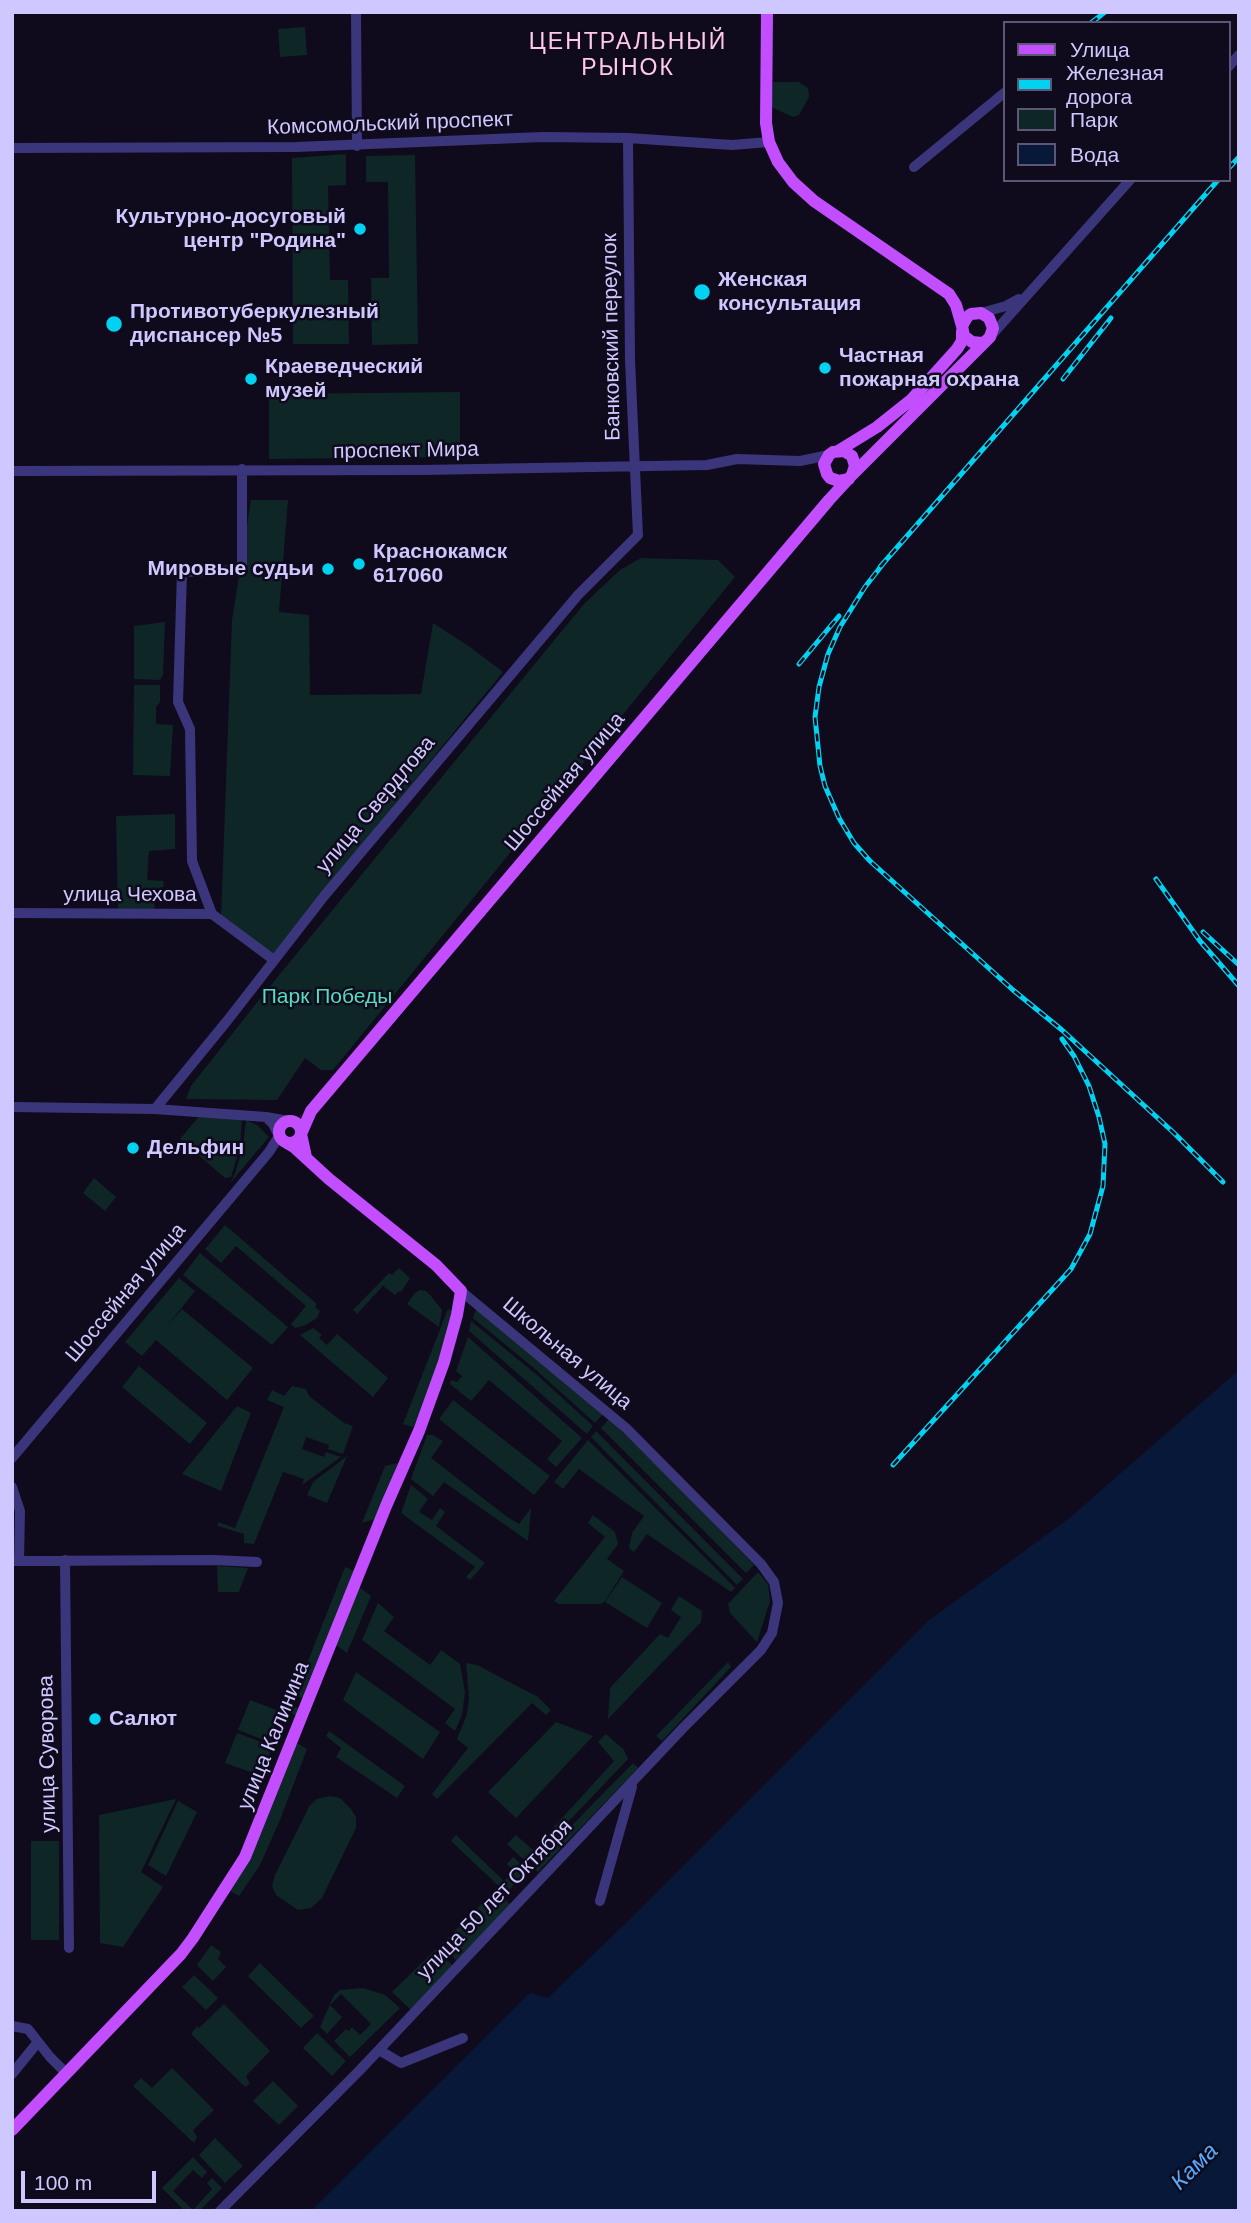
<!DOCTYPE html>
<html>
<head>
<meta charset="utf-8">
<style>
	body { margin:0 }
	#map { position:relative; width:1251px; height:2223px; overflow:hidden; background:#0f0b1c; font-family:Helvetica,sans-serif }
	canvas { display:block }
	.frame { position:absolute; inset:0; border:14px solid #cfc7ff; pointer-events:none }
	.legend { position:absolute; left:1003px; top:21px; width:228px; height:161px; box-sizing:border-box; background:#0f0b1c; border:2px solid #5c5677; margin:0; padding:9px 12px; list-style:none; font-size:21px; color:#cfc7ff }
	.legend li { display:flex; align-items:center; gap:14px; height:35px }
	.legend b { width:35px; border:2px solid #5c5677 }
	.scale { position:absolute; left:21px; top:2171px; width:135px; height:32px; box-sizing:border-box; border:4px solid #cfc7ff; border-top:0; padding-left:9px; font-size:21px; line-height:24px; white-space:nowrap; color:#cfc7ff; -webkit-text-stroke:5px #0f0b1c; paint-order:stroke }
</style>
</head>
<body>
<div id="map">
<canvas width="1251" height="2223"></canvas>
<div class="frame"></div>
<ul class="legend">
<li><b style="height:9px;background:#c24eff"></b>Улица</li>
<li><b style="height:9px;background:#01d2f1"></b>Железная дорога</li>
<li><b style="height:19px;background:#0e2626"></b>Парк</li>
<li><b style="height:19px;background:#081838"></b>Вода</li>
</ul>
<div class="scale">100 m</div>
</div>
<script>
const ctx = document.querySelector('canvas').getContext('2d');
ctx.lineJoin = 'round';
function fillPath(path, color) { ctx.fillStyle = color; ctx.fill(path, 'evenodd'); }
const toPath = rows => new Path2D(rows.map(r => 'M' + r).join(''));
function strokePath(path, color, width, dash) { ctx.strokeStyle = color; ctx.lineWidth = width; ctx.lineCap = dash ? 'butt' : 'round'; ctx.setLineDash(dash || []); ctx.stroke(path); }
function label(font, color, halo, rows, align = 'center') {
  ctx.font = font + ' Helvetica,sans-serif'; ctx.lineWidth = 5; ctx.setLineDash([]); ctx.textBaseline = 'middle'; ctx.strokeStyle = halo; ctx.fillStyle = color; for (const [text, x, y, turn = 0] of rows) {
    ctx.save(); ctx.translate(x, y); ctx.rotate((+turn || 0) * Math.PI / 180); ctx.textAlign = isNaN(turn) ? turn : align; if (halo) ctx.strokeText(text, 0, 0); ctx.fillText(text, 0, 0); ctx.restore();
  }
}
const green = toPath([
	[305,27,307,55,280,57,278,29],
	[773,82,799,82,808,88,809,97,799,115,793,117,771,107],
	[346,154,346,185,328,186,330,280,348,280,349,344,293,344,292,158],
	[415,155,418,344,372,345,371,278,389,278,388,182,366,182,366,156],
	[460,392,460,457,269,459,269,394],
	[251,500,288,500,279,612,309,615,310,695,421,694,433,623,470,647,503,672,272,955,221,917,232,620],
	[641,558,718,560,735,577,333,1070,321,1070,305,1058,277,1100,186,1099,191,1086,266,991,584,604,620,570],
	[165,622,163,675,160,680,134,679,134,626],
	[134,685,160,685,160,702,156,707,156,724,173,725,170,776,133,775],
	[175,814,175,849,149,851,147,880,164,881,163,887,156,889,154,910,118,910,116,816],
	[201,1114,242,1118,240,1147,231,1177,225,1178,180,1139],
	[246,1120,257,1125,269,1137,231,1182,236,1171,243,1146],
	[94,1178,116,1197,105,1211,83,1193],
	[225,1225,317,1304,315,1307,320,1311,317,1318,306,1325,295,1328,291,1324,306,1306,236,1246,221,1263,205,1249],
	[200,1253,288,1327,272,1345,183,1275],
	[399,1268,410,1278,401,1292,399,1291,395,1295,382,1285,382,1287,357,1314,353,1310,389,1273,392,1275],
	[179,1278,195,1291,166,1327,182,1309,253,1368,227,1400,156,1340,142,1356,125,1342],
	[420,1290,426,1291,431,1296,442,1310,439,1327,407,1304,415,1293],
	[477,1307,604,1413,595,1423,535,1369,473,1318],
	[448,1309,452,1310,452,1315,445,1344,426,1400,413,1427,403,1424],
	[471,1321,537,1375,593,1426,587,1434,469,1331],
	[313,1328,322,1335,319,1338,327,1345,337,1334,388,1378,373,1397,300,1335],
	[468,1337,582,1438,556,1467,547,1459,562,1441,489,1380,471,1401,450,1384,451,1380,457,1382,462,1376,456,1371],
	[139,1366,207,1423,190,1444,122,1387],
	[292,1386,306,1389,309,1396,344,1423,353,1426,343,1454,328,1449,329,1445,306,1437,302,1449,324,1457,326,1452,341,1457,302,1485,304,1479,283,1472,254,1544,244,1543,244,1534,218,1526,218,1522,235,1528,284,1407,267,1400,272,1390,284,1396],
	[453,1400,550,1476,534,1495,439,1419],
	[237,1406,251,1413,221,1491,182,1474],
	[609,1419,665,1473,754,1565,746,1573,601,1428],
	[596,1431,743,1579,737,1585,591,1437],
	[427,1435,433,1435,443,1441,431,1458,506,1516,519,1524,531,1508,528,1541,444,1482,433,1496,411,1479],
	[588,1440,735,1588,731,1592,647,1534,634,1552,629,1548,632,1533,644,1516,579,1469,563,1489,554,1482],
	[347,1456,327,1503,307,1495,313,1482],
	[398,1463,375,1519,362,1523,385,1466],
	[411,1485,428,1499,419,1512,432,1520,440,1508,445,1512,436,1526,485,1563,470,1580,466,1577,475,1567,401,1513],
	[593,1515,615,1532,618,1544,607,1559,624,1571,605,1601,601,1604,559,1604,554,1601,605,1537,588,1523],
	[217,1566,248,1568,239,1592,218,1592],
	[345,1567,354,1571,305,1697,294,1697,290,1706,300,1708,297,1716,288,1712],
	[758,1572,768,1584,770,1601,757,1642,730,1613,728,1604],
	[622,1577,662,1603,647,1628,605,1602],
	[359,1587,371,1596,347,1653,336,1645],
	[679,1596,702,1611,701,1622,608,1719,610,1688,660,1634,668,1638,681,1617,671,1610],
	[378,1603,394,1617,384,1631,430,1665,441,1650,460,1664,465,1692,462,1715,455,1731,445,1723,455,1709,362,1640],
	[728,1662,731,1667,662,1741,656,1736],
	[466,1663,477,1665,538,1697,551,1710,546,1715,532,1703,437,1799,432,1794,468,1748,457,1739,467,1714,469,1698],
	[356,1672,440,1732,423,1759,343,1700],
	[250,1700,284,1713,272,1743,238,1730],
	[556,1722,593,1736,516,1818,488,1792],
	[329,1731,405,1786,397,1798,336,1757,341,1748,326,1736],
	[237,1733,272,1746,267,1761,263,1760,262,1762,266,1763,263,1771,259,1775,225,1763],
	[606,1734,624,1750,628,1759,528,1864,507,1844,516,1835,533,1850,614,1761,598,1742],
	[297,1743,307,1749,280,1820,260,1865,239,1896,229,1890],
	[633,1763,638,1768,538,1872,532,1866],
	[330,1796,340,1798,351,1809,356,1817,356,1828,322,1898,311,1908,298,1910,276,1895,272,1886,275,1875,310,1805,317,1799],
	[176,1799,141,1872,163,1887,123,1947,100,1943,99,1815],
	[178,1801,197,1812,166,1876,148,1865],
	[456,1835,504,1881,514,1871,507,1864,513,1857,528,1870,506,1893,451,1841],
	[31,1841,59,1841,59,1940,31,1940],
	[495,1890,512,1906,458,1962,441,1945],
	[211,1945,221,1952,218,1959,226,1967,213,1981,197,1965],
	[436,1949,454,1967,411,2010,392,1992],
	[260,1963,314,2016,301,2028,248,1976],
	[194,1975,218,1998,206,2010,182,1987],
	[363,1988,385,1995,400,2008,350,2057,334,2041,346,2029,349,2031,352,2027,360,2035,371,2024,341,1994,330,2005,342,2017,327,2034,320,2027,334,1995,340,1990],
	[224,2004,270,2051,246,2076,250,2084,245,2087,191,2034,197,2026,199,2028],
	[317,2033,346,2061,332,2076,303,2048],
	[172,2068,214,2110,193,2130,197,2137,194,2143,133,2086,141,2078,152,2088],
	[273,2081,298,2106,279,2125,253,2101],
	[215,2138,243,2166,225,2183,199,2155],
	[193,2157,207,2172,202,2178,193,2170,173,2191,193,2210,212,2189,207,2183,212,2178,222,2188,199,2211,185,2211,162,2188]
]);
const water = toPath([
	[1239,1370,1239,2211,311,2211,530,1993,548,1998,631,1918,928,1621,1067,1520]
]);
const minor = toPath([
	[356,12,357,146],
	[1228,67,1239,55],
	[12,148,296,147,543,137,628,138,732,145,769,142],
	[914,167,1004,93],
	[981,313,1006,306,1019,299],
	[990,337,1130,180],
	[12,471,421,470,707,465,737,459,800,461,829,455],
	[12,913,212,914,274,960],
	[212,914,192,861,190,729,178,702,182,572,242,570,242,469],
	[12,1107,155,1109,266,1117,288,1121],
	[155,1109,227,1021,325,895,578,595,638,535,630,360,628,138],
	[12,1458,269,1152,279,1136,273,1124,266,1117],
	[12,1487,20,1511,19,1561,12,1561],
	[65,1560,69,1948],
	[19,1561,213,1560,257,1562],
	[600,1901,632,1787],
	[12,2026,28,2029,50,2057,66,2073],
	[379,2050,401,2063,463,2038],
	[12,2074,38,2042],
	[220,2211,359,2071,684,1727,761,1650,772,1633,778,1603,774,1582,761,1564,626,1428,461,1291]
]);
const major = toPath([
	[767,12,766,123,769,142,778,162,793,182,814,201,949,294,956,305,962,326],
	[838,451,877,427,911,400,957,349,962,341,962,331],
	[852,475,990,337,993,328,989,318,981,313,971,314,967,317,962,326,964,336,972,342,982,343,986,341],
	'279 1132a11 11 0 1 1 22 0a11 11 0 1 1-22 0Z',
	[306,1157,301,1134,311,1111,829,500,852,475,855,466,852,456,844,451,833,452,829,455,824,464,827,474,830,478,839,481,849,479],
	[12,2130,181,1954,193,1938,245,1857,386,1506,419,1431,444,1362,457,1315,461,1291,436,1265,329,1179,294,1147,287,1143]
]);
const rail = toPath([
	[1091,23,1105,12],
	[1228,169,1239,157],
	[1063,379,1111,318],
	[886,560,865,587,840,627,828,654,819,687,815,717,820,766,825,786,839,818,854,843,870,861,1013,990,1062,1030,1174,1133,1223,1182],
	[880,567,1218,180],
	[799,664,839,616],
	[1156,879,1200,941,1239,986],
	[1203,932,1239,965],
	[893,1465,1071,1269,1090,1234,1103,1186,1105,1144,1099,1117,1089,1086,1074,1056,1062,1039]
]);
const markers = [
	[360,229,7,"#01d2f1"],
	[702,292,9,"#01d2f1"],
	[114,324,9,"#01d2f1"],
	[825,368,7,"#01d2f1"],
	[251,379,7,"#01d2f1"],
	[359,564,7,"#01d2f1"],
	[328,569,7,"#01d2f1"],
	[133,1148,7,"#01d2f1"],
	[95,1719,7,"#01d2f1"]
];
const streetNames = [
	["Комсомольский проспект",390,124,-2],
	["Банковский переулок",612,337,-91],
	["проспект Мира",406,451,-1],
	["Шоссейная улица",565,782,-50],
	["улица Свердлова",376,805,-50],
	["улица Чехова",130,895],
	["Шоссейная улица",126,1293,-50],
	["Школьная улица",567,1354,40],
	["улица Калинина",274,1736,-68],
	["улица Суворова",48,1754,-91],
	["улица 50 лет Октября",495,1900,-46]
];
const poiNames = [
	["Культурно-досуговый",346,217,"right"],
	["центр \"Родина\"",346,241,"right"],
	["Женская",718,280],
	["консультация",718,304],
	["Противотуберкулезный",130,312],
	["диспансер №5",130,336],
	["Частная",839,356],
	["пожарная охрана",839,380],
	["Краеведческий",265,367],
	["музей",265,391],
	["Краснокамск",373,552],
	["617060",373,576],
	["Мировые судьи",314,569,"right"],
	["Дельфин",147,1148],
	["Салют",109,1719]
];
const parkNames = [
	["Парк Победы",327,997]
];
const neighbourhoodNames = [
	["ЦЕНТРАЛЬНЫЙ",628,43],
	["РЫНОК",628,69]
];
const waterNames = [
	["Кама",1195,2167,-45]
];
fillPath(green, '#0e2626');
fillPath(water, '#081838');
strokePath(minor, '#3b367c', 10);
strokePath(major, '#c24eff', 12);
strokePath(rail, '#01d2f1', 5);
strokePath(rail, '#0f0b1c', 2.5, [8]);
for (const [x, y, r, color] of markers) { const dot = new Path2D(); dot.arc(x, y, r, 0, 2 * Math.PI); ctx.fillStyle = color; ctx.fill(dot); strokePath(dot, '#0f0b1c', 2.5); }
label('21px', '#cfc7ff', '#0f0b1c', streetNames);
label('bold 21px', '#cfc7ff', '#0f0b1c', poiNames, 'left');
label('21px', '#54ddbf', '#0f0b1c', parkNames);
ctx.letterSpacing = '2px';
label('23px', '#ffc9ea', '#0f0b1c', neighbourhoodNames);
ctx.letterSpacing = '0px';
label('italic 23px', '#55abff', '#0f0b1c', waterNames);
</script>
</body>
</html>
